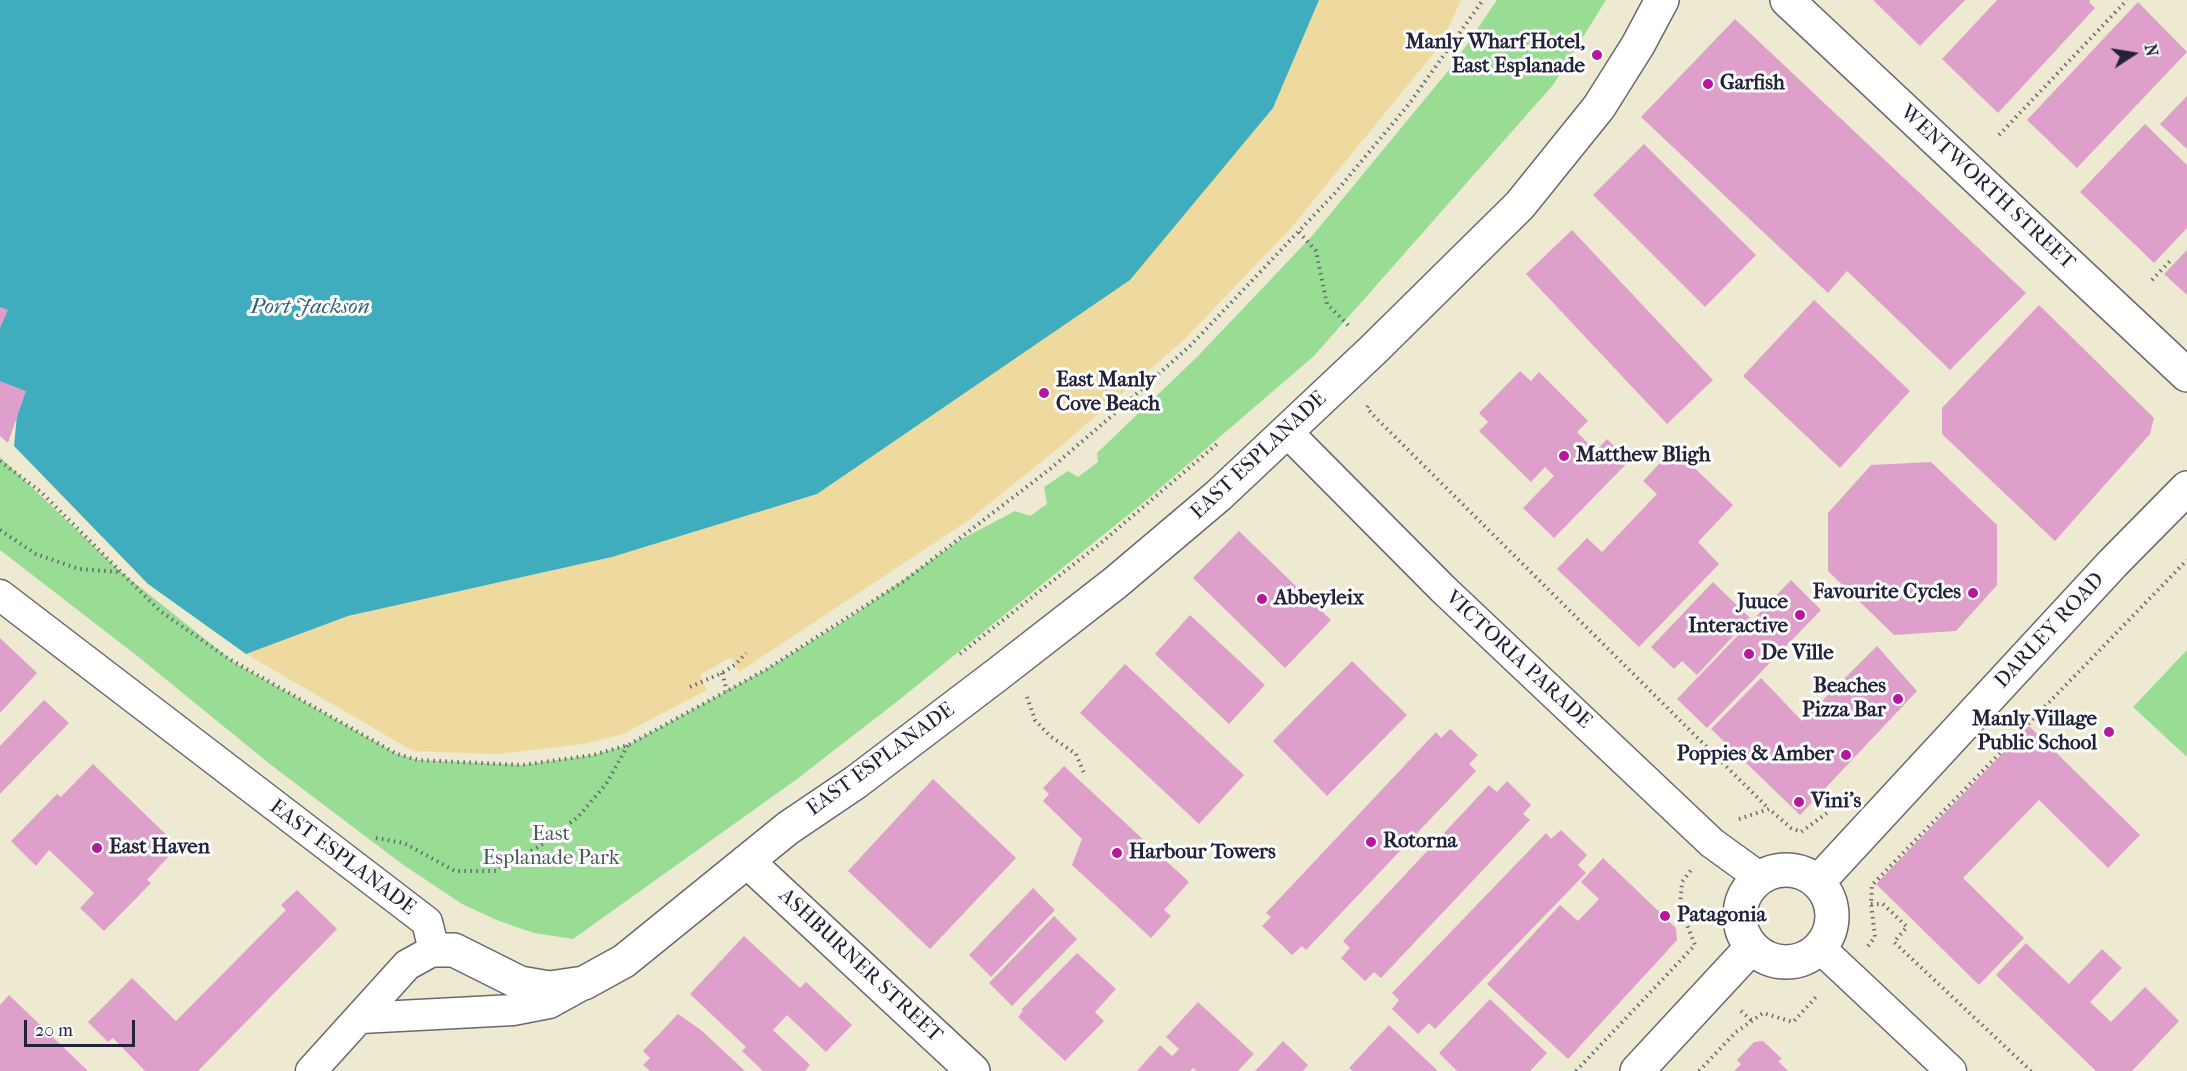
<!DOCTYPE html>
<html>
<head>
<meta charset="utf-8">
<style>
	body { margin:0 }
	#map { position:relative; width:2187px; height:1071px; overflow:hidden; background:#eeead1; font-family:"IM FELL French Canon",serif }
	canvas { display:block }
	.north { position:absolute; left:2103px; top:24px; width:60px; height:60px; -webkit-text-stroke:4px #fff; paint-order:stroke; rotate:78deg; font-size:16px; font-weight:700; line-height:24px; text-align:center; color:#22223b }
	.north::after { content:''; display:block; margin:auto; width:21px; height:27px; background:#22223b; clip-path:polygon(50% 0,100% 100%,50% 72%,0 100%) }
	.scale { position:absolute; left:24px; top:1020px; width:111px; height:27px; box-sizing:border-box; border:3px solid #22223b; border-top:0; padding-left:8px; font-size:18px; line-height:21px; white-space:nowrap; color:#22223b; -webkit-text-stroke:4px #fff; paint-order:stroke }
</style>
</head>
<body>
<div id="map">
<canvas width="2187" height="1071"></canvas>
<div class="north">N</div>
<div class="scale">20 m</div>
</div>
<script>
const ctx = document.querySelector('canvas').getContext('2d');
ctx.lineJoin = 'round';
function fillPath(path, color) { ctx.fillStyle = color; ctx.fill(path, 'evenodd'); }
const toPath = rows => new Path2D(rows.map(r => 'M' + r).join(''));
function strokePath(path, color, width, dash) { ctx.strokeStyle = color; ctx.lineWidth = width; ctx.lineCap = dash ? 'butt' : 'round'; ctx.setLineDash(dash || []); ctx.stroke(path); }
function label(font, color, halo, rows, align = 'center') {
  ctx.font = font + ' "IM FELL French Canon",serif'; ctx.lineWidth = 6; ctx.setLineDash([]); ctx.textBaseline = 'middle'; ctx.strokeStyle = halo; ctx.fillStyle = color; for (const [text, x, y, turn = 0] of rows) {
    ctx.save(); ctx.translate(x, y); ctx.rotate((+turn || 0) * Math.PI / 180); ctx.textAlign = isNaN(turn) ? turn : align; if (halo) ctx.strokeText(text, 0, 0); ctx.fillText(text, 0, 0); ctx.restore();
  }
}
const green = toPath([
	[1497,0,1606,0,1553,85,1314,356,1144,502,899,700,797,779,573,939,534,933,499,921,462,904,402,864,271,765,136,655,0,550,0,457,121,572,235,663,397,754,418,760,522,765,593,755,628,745,767,669,852,616,960,540,1015,511,1030,516,1047,504,1044,487,1068,471,1078,477,1098,462,1097,453,1197,357,1312,236,1453,65],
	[2187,650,2187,757,2133,707]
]);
const sand = toPath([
	[1319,0,1461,0,1439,47,1291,228,1184,340,1061,446,969,520,739,672,731,657,700,675,707,690,623,734,584,744,497,754,413,751,246,654,348,616,612,557,817,494,1273,108]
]);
const water = toPath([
	[0,0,1319,0,1273,108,1130,280,817,494,612,557,348,616,246,654,148,584,14,446,17,415,0,405]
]);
const building = toPath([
	[1873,0,1965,0,1920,46],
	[1997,0,2090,0,2089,2,2095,8,1998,113,1942,59],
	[2138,2,2187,52,2077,168,2027,120],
	[1735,19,2026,293,1950,370,1847,271,1828,293,1641,117],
	[2187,96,2187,149,2160,124],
	[2145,124,2187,165,2187,228,2154,263,2080,192],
	[1644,144,1756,255,1705,307,1593,195],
	[1572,230,1713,380,1667,424,1526,274],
	[2187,250,2187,295,2164,274],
	[1814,300,1910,391,1840,468,1743,376],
	[2039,305,2154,418,2150,434,2055,541,1942,434,1942,408],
	[0,307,8,310,0,328],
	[1520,371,1531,381,1539,372,1588,421,1577,432,1596,451,1607,439,1629,461,1554,538,1523,508,1554,476,1545,467,1531,482,1479,431,1488,422,1479,413],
	[0,381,26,391,8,443,0,436],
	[1674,448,1733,505,1698,542,1719,564,1639,647,1557,569,1587,538,1602,552,1657,494,1643,481],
	[1931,462,1997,525,1997,585,1956,631,1894,635,1828,571,1828,513,1871,465],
	[1239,531,1331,620,1285,668,1193,578],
	[1791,580,1821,610,1707,728,1677,699],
	[1713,582,1750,618,1697,675,1682,661,1674,669,1651,647],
	[1190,615,1265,685,1229,724,1155,654],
	[0,638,37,673,0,713],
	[1877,646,1917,691,1800,815,1711,729,1761,678,1802,721],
	[1352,661,1407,715,1327,796,1273,741],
	[1125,664,1244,775,1199,824,1080,713],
	[44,700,69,723,0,794,0,746],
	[2029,726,2140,835,2108,868,2039,800,1963,878,2024,938,1979,985,1876,884],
	[1450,729,1478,755,1469,764,1476,771,1306,950,1302,946,1292,955,1262,926,1271,917,1266,913,1436,732,1441,738],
	[93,764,178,846,147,880,151,883,104,931,80,908,94,893,49,850,36,866,11,841,57,794,61,797],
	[1064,766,1189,882,1164,910,1171,916,1151,938,1072,865,1082,839,1043,801,1049,794,1043,788],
	[933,779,1016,858,930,949,848,871],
	[1507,781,1531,805,1523,814,1530,820,1381,978,1374,972,1365,981,1341,958,1350,948,1343,941,1489,785,1497,792],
	[1561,830,1587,855,1578,865,1586,873,1435,1029,1429,1023,1418,1034,1392,1009,1399,1000,1392,993,1546,833,1551,839],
	[1603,858,1676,928,1677,940,1568,1059,1487,984,1560,905,1578,921,1599,899,1581,882],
	[1033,888,1055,910,991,977,969,955],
	[297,890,337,929,198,1071,145,1071,113,1038,108,1042,88,1022,132,978,176,1021,286,910,281,905],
	[1054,916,1077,939,1012,1006,989,983],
	[744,936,800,988,806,982,852,1025,826,1052,787,1015,773,1030,810,1065,805,1071,763,1071,742,1051,746,1047,690,994],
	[2026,943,2069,984,2102,949,2122,968,2090,1002,2111,1022,2145,987,2179,1021,2132,1071,2096,1071,1996,975],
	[1077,953,1116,989,1095,1012,1104,1021,1065,1061,1018,1017,1023,1011,1021,1010],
	[9,995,88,1071,0,1071,0,1005],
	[1490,999,1547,1053,1530,1071,1457,1071,1439,1053],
	[1198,1002,1254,1054,1238,1071,1196,1071,1193,1068,1190,1071,1137,1071,1160,1045,1172,1056,1179,1049,1166,1037],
	[678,1014,701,1030,745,1071,650,1071,643,1065,650,1058,643,1051],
	[1389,1025,1438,1071,1353,1071,1349,1068],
	[1283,1041,1308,1065,1303,1071,1255,1071],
	[1763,1041,1782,1059,1778,1061,1788,1071,1734,1071,1741,1064,1737,1060,1754,1042]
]);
const path = toPath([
	[1999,135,2127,0],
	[1299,232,1316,251,1327,304,1349,326],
	[2152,280,2170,261],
	[1368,406,1367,408,1372,414,1769,809],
	[0,461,41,492,160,611,229,659,397,754,418,760,522,765,593,755,628,745,767,669,904,581,1050,469,1114,414,1191,345,1335,193,1409,104,1483,0],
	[0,530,36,554,79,569,120,572],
	[960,654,1102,542,1217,444],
	[722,673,727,691],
	[690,687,722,673,735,665,746,653],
	[1027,697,1035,720,1050,736,1076,754,1084,773],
	[1739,819,1769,809,1791,828,1801,832,1827,813],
	[376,838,404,843,455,871,496,871,540,846,578,817,606,784,628,745],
	[1871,904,1883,904,1907,927,1894,942,2031,1071],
	[1868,946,1875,937,1871,904,1872,885,2187,560],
	[1741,1011,1752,1021],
	[1576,1071,1695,945,1680,907,1682,882,1691,870],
	[1699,1071,1736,1032,1763,1013,1793,1022,1816,997]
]);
const minor = toPath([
	[1287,432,1443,589,1712,843,1759,877],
	[0,595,427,922,434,950,407,965,311,1071],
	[1820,948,1951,1071],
	[361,1018,513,1010,549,1003,578,987]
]);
const tertiary = toPath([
	[1787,0,2187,375],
	[747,861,973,1071],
	'1740 916a46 46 0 1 1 92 0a46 46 0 1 1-92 0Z',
	[1818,882,2113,563,2187,488],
	[434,950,454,950,520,983,549,988,584,983,624,961,788,828,856,782,998,674,1115,583,1219,495,1373,350,1520,205,1599,107,1638,45,1662,0],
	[1637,1071,1751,948]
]);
const markers = [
	[1597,55,6,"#b5179e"],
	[1708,84,6,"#b5179e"],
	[1044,393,6,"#b5179e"],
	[1564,456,6,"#b5179e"],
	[1973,593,6,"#b5179e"],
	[1262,599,6,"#b5179e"],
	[1800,615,6,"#b5179e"],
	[1749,654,6,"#b5179e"],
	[1898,699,6,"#b5179e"],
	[2109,732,6,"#b5179e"],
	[1846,755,6,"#b5179e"],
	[1799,802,6,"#b5179e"],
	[1371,842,6,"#b5179e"],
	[97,848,6,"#b5179e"],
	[1117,853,6,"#b5179e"],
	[1665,916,6,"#b5179e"]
];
const poiNames = [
	["Manly Wharf Hotel,",1585,43,"right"],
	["East Esplanade",1585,67,"right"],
	["Garfish",1720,84],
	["East Manly",1056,381],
	["Cove Beach",1056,405],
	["Matthew Bligh",1576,456],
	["Favourite Cycles",1961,593,"right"],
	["Abbeyleix",1274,599],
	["Juuce",1788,603,"right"],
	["Interactive",1788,627,"right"],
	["De Ville",1761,654],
	["Beaches",1886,687,"right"],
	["Pizza Bar",1886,711,"right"],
	["Manly Village",2097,720,"right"],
	["Public School",2097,744,"right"],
	["Poppies & Amber",1834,755,"right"],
	["Vini's",1811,802],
	["Rotorna",1383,842],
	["East Haven",109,848],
	["Harbour Towers",1129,853],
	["Patagonia",1677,916]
];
const streetNames = [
	["WENTWORTH STREET",1987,188,43],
	["EAST ESPLANADE",1259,456,-43],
	["DARLEY ROAD",2050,631,-47],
	["VICTORIA PARADE",1518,660,43],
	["EAST ESPLANADE",881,760,-36],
	["EAST ESPLANADE",342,858,37],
	["ASHBURNER STREET",860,966,43]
];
const parkNames = [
	["East",551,835],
	["Esplanade Park",551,859]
];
const waterNames = [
	["Port Jackson",310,308]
];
fillPath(green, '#99dd95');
fillPath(sand, '#eeda9e');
fillPath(water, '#40adbe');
fillPath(building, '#dea0cb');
strokePath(minor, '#696870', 33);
strokePath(tertiary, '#696870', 36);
strokePath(path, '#696870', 4, [1.5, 4.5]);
strokePath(minor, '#fff', 30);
strokePath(tertiary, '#fff', 33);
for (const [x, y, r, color] of markers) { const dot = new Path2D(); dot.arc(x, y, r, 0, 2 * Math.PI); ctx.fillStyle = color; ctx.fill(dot); strokePath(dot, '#fff', 2); }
label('bold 21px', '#22223b', '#fff', poiNames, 'left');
label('21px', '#22223b', '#fff', streetNames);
label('21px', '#465a56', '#fff', parkNames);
label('italic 22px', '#306176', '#fff', waterNames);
</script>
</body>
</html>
